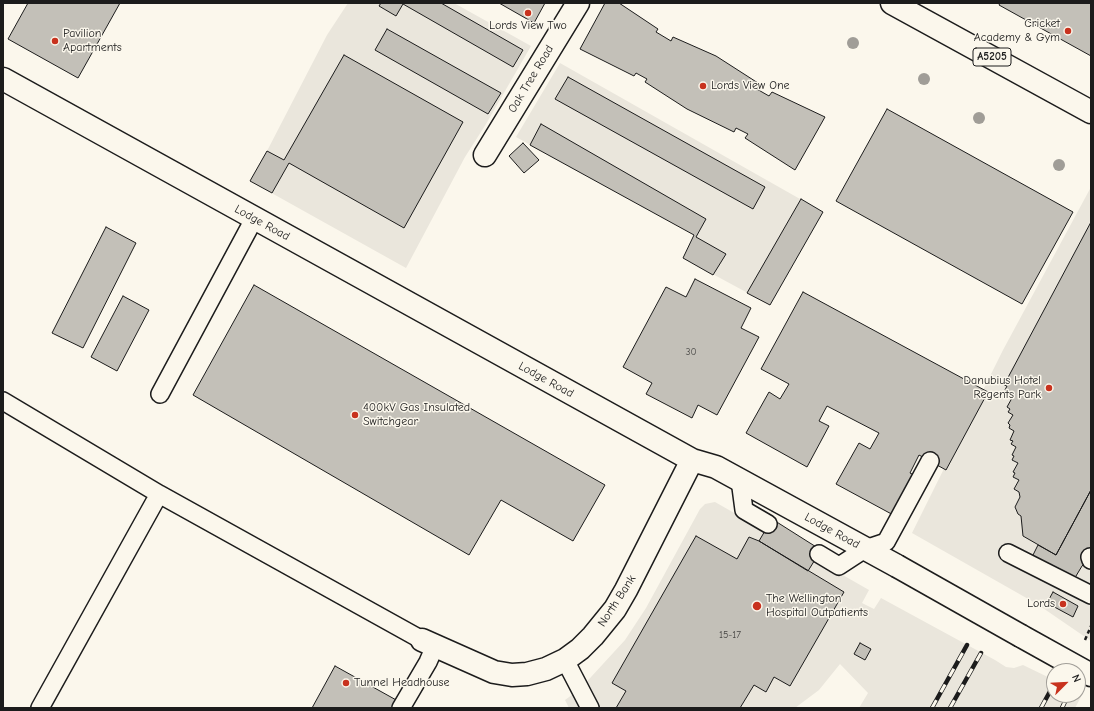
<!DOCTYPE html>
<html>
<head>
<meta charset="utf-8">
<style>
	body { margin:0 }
	#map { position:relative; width:1094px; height:711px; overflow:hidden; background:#fbf7ec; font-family:"Comic Neue",sans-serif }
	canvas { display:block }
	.frame { position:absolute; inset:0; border:4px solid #1c1c1c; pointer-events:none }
	.north { position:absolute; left:1046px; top:663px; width:40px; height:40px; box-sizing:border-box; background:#fbf7ec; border:1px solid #a29f99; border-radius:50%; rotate:66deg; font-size:11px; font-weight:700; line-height:16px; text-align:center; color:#1c1c1c }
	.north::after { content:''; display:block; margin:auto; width:14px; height:18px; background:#c8321e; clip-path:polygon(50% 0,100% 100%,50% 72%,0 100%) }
</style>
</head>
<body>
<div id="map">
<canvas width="1094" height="711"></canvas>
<div class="frame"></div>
<div class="north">N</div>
</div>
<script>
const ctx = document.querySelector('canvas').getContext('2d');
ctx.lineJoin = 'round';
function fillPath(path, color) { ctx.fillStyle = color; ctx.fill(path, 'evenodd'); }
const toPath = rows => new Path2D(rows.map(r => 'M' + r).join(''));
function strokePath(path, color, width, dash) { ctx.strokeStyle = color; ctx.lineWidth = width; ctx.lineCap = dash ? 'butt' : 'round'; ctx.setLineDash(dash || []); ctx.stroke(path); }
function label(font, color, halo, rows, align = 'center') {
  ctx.font = font + ' "Comic Neue",sans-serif'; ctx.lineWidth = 3; ctx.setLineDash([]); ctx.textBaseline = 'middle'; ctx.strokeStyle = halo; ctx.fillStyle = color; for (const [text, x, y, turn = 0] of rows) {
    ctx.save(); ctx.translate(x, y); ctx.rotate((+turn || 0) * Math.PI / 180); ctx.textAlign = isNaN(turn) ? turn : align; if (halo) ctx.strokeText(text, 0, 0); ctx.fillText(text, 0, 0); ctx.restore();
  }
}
const built = toPath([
	[348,3,454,3,531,46,486,124,465,157,406,268,250,181,267,151,327,35],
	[560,63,823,212,770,305,683,258,694,235,516,137],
	[1091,187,1091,641,1037,604,912,533,1003,350],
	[715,502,869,590,862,603,874,609,881,598,995,660,1006,667,1014,668,1023,665,1054,680,1054,695,1078,695,1078,693,1082,695,1075,708,859,708,868,693,840,664,819,690,795,708,569,708,565,700,580,689,625,640,646,608,700,509,705,504]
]);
const building = toPath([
	[28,3,120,3,78,78,8,39,28,3],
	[381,3,441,3,523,50,513,67,403,4,396,16,379,6,381,3],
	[499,3,545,3,534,23,499,3],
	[605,3,619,3,658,29,656,32,671,41,673,37,716,56,758,83,755,88,769,96,772,92,825,117,795,170,745,138,748,134,736,128,734,132,687,109,645,82,647,79,636,73,634,76,580,49,605,3],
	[1000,3,1091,3,1091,56,999,5,1000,3],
	[387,29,501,93,488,114,375,50,387,29],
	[344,55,463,122,404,228,289,163,272,193,250,181,267,151,284,160,344,55],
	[568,77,765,187,753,209,555,99,568,77],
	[887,109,1073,212,1022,304,836,201,887,109],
	[541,124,706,219,696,237,726,254,713,275,683,258,694,235,530,145,541,124],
	[523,143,539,160,524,173,509,156,523,143],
	[801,199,823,212,770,305,747,293,801,199],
	[1091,222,1091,490,1056,555,1023,536,1021,516,1018,514,1015,507,1020,497,1019,492,1014,489,1019,480,1013,477,1015,473,1013,472,1018,463,1012,460,1014,456,1012,455,1016,447,1011,444,1013,441,1010,440,1014,431,1009,428,1010,425,1008,423,1013,415,1008,412,1010,409,1007,407,1012,398,1008,396,1010,393,1005,390,1007,386,1004,385,1091,222],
	[106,227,136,243,83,348,52,333,106,227],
	[695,279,751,308,741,328,759,337,717,415,698,405,692,418,646,394,652,383,623,367,666,287,686,297,695,279],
	[254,285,605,485,573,541,501,500,469,555,193,395,254,285],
	[803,292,988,392,946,470,919,455,910,473,918,477,897,517,836,484,859,443,870,449,879,433,827,406,819,421,829,426,807,467,746,433,769,392,780,399,789,384,761,369,803,292],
	[123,296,149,310,117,371,91,357,123,296],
	[1091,490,1091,557,1082,566,1073,581,1031,559,1038,545,1056,555,1091,490],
	[772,519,821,550,808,571,759,541,772,519],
	[696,536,737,559,749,537,759,541,844,592,790,686,774,677,766,692,754,685,740,708,616,708,626,691,612,683,696,536],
	[1053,592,1078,606,1073,617,1047,603,1053,592],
	[860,643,871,649,865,660,854,654,860,643],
	[335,666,398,701,394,708,312,708,335,666]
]);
const path = toPath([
	[1085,640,1091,626]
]);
const service = toPath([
	[160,394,254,219],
	[3,401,159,494,422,640],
	[740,480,744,510,768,524],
	[1008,553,1091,595],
	[819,554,839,566,865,549,886,542,930,461],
	[1090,557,1091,560],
	[565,660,590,708],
	[40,708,159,494],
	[401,708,428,662,435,646]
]);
const minor = toPath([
	[3,79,692,460,716,467,897,566],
	[485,155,578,3],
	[1021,636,1091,675],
	[422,640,494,672,512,675,527,674,546,669,565,660,580,649,593,636,615,609,626,590,692,460]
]);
const trunk = toPath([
	[892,3,1091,112]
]);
const rail = toPath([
	[932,708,967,645],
	[950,708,981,653],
	[1041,708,1054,684],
	[1062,708,1068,695]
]);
const minorBridge = toPath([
	[897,566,1021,636]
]);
const trees = [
	[853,43],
	[924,79],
	[979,118],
	[1059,165]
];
const markers = [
	[528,13,4,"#c8321e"],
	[1068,31,4,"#c8321e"],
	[55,41,4,"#c8321e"],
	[703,86,4,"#c8321e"],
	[1049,388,4,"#c8321e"],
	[355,415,4,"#c8321e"],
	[1063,604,4,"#c8321e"],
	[757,606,5,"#c8321e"],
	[346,683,4,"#c8321e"]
];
const numberNames = [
	["30",691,352],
	["15-17",730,635]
];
const shields = [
	[992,57,38]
];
const shieldNames = [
	["A5205",992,57]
];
const poiNames = [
	["Cricket",1060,24,"right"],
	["Academy & Gym",1060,38,"right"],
	["Lords View Two",528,26,"center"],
	["Pavilion",63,34],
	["Apartments",63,48],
	["Lords View One",711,86],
	["Danubius Hotel",1041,381,"right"],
	["Regents Park",1041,395,"right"],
	["400kV Gas Insulated",363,408],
	["Switchgear",363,422],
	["The Wellington",766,599],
	["Hospital Outpatients",766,613],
	["Lords",1055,604,"right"],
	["Tunnel Headhouse",354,683]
];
const streetNames = [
	["Oak Tree Road",531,79,-59],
	["Lodge Road",262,223,29],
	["Lodge Road",546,380,29],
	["Lodge Road",832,531,29],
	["North Bank",617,601,-57]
];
fillPath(built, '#eae6dc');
fillPath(building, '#c3c0b8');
strokePath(building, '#1c1c1c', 1);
strokePath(service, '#1c1c1c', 20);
strokePath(minor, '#1c1c1c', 25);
strokePath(trunk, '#1c1c1c', 25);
strokePath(path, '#1c1c1c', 2.5, [4, 3]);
strokePath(service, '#fbf7ec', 17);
strokePath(minor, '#fbf7ec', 22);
strokePath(trunk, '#fbf7ec', 22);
strokePath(rail, '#1c1c1c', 4.5);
strokePath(rail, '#fbf7ec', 3, [9]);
strokePath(minorBridge, '#1c1c1c', 25, []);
strokePath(minorBridge, '#fbf7ec', 22);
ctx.fillStyle = '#a09d97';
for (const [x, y] of trees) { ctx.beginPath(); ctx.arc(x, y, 6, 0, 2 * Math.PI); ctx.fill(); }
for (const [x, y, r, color] of markers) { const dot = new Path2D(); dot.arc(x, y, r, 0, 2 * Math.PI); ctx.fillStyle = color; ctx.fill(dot); strokePath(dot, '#fbf7ec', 1.5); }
label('10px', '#464543', null, numberNames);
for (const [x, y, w] of shields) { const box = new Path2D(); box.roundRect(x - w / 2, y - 9, w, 18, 3); ctx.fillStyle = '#fbf7ec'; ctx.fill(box); strokePath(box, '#1c1c1c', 1); }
label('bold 11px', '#1c1c1c', null, shieldNames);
label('12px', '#1c1c1c', '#fbf7ec', poiNames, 'left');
label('12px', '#1c1c1c', '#fbf7ec', streetNames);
</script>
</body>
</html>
